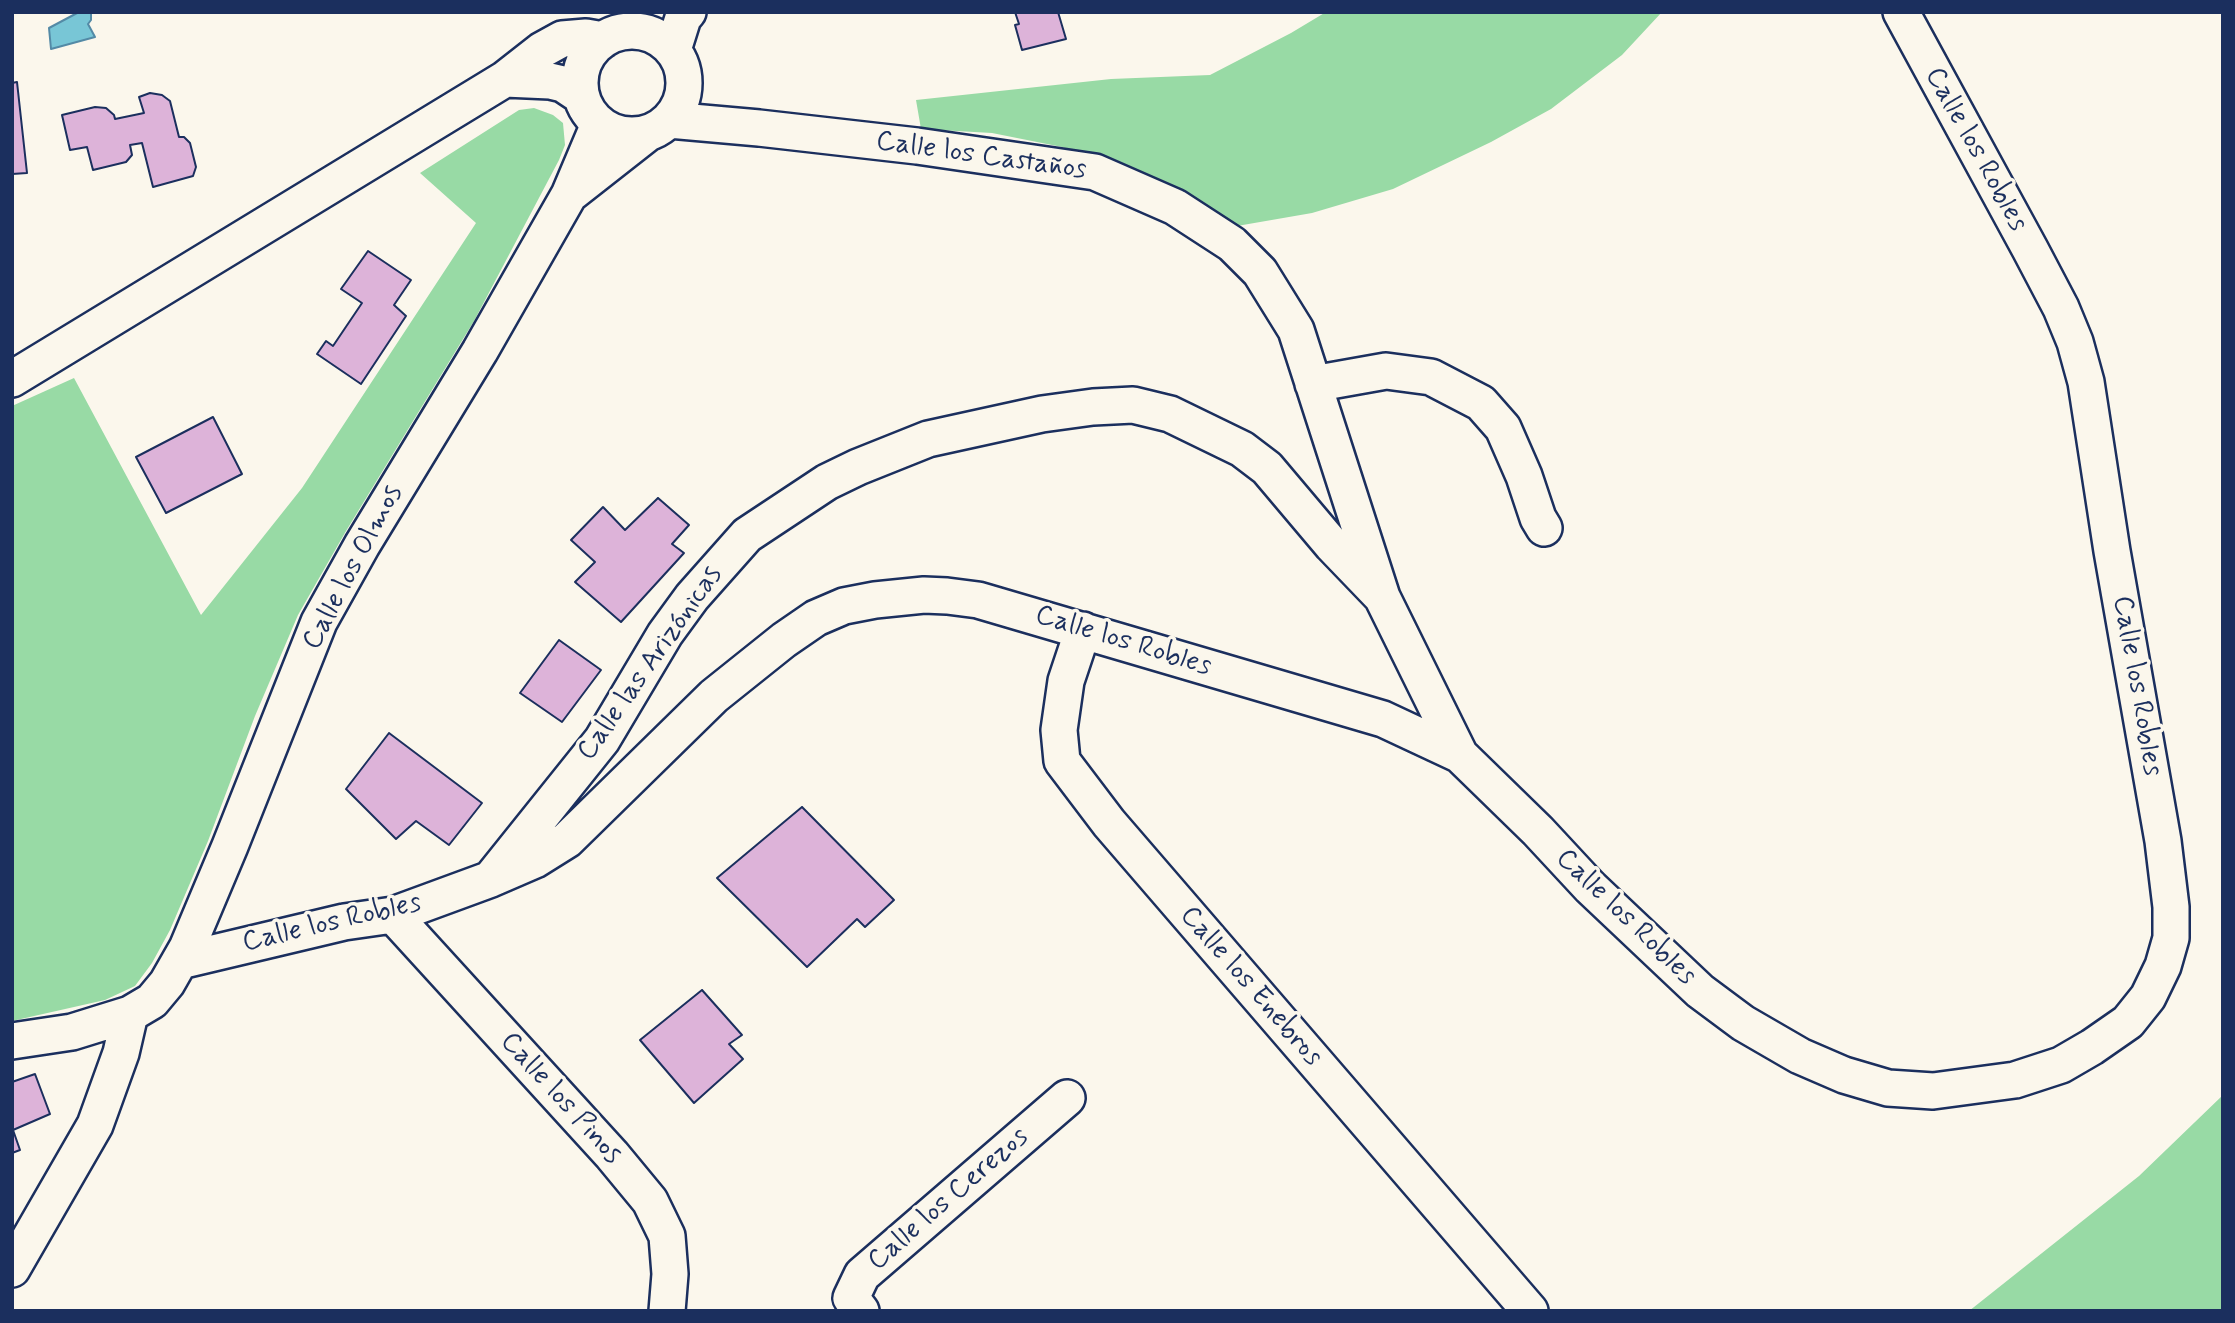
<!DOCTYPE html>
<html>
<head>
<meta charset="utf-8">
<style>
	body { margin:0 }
	#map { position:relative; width:2235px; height:1323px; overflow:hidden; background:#fbf7ec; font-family:Mynerve,sans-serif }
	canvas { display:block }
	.frame { position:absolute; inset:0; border:14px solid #1b2f5e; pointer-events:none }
</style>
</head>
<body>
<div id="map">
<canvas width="2235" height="1323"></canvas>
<div class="frame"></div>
</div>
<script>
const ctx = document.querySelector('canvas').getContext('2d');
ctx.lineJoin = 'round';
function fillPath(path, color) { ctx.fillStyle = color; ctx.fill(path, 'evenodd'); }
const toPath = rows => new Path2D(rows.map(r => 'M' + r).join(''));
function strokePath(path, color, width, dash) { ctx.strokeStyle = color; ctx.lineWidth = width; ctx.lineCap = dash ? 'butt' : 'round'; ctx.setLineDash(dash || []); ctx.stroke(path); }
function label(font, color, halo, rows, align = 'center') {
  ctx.font = font + ' Mynerve,sans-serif'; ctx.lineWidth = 7; ctx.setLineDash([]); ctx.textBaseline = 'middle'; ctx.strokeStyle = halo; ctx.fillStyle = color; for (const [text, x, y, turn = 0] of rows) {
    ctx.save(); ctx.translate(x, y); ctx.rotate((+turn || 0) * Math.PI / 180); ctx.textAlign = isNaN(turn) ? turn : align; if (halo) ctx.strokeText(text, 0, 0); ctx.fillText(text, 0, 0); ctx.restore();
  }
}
const green = toPath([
	[1326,12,1662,12,1622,55,1551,109,1491,142,1393,189,1312,213,1237,226,1131,170,1062,147,992,133,921,129,916,100,1111,79,1210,75,1291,33],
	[534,108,553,115,563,123,565,145,559,160,474,321,346,531,298,615,255,716,208,841,170,930,152,963,135,986,105,1000,12,1021,12,406,74,378,201,615,302,488,476,223,420,173,519,110],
	[2223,1095,2223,1311,1969,1311,2139,1176]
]);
const water = toPath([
	[79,12,91,12,91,20,88,24,95,37,51,49,49,28,79,12]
]);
const building = toPath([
	[1015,12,1058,12,1066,39,1022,50,1015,25,1019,24,1015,12],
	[17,82,27,173,12,174,12,83,17,82],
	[150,93,162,95,170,101,179,137,184,137,190,143,196,167,193,176,153,187,142,143,130,145,132,155,126,162,93,170,87,147,70,150,62,115,95,107,106,108,114,115,115,119,144,113,139,97,150,93],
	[368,251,411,280,394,305,406,316,361,384,317,354,326,341,333,346,362,303,341,289,368,251],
	[213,417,242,474,166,513,136,457,213,417],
	[658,498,689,525,672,544,684,553,621,622,575,582,595,562,571,540,603,507,625,530,658,498],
	[559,640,601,670,562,722,520,693,559,640],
	[389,733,482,803,449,845,416,821,396,839,346,789,389,733],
	[802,807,894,900,865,927,857,919,807,967,717,878,802,807],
	[702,990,742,1035,729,1044,743,1059,694,1103,640,1040,702,990],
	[35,1074,50,1114,13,1130,20,1150,12,1153,12,1082,35,1074]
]);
const minor = toPath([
	'580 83a52 52 0 1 1 104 0a52 52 0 1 1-104 0Z',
	[673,50,683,18,688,12],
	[505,79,550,81,563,84,581,96],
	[669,120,759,128,917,146,1095,172,1175,207,1232,244,1260,272,1296,330,1382,597,1460,755],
	[569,195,648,133],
	[12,379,505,79,542,50,562,39,586,37,603,40],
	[1313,384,1386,371,1431,377,1481,403,1503,428,1524,476,1538,518,1544,528],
	[1083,630,1066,681,1059,730,1062,761,1109,823,1530,1311],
	[493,876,602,740,665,634,692,597,747,535,827,482,858,467,928,439,1042,414,1093,407,1133,405,1170,414,1242,449,1267,468,1332,545,1382,597],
	[393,915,612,1155,650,1201,667,1236,670,1274,667,1311],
	[180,961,344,922,393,915,491,879,535,860,567,840,714,696,784,640,816,618,844,606,875,600,924,595,947,596,978,600,1383,719,1460,755,1538,831,1590,887,1700,991,1743,1023,1800,1056,1844,1075,1888,1088,1933,1091,2015,1080,2061,1065,2092,1047,2128,1022,2148,997,2163,966,2171,938,2171,907,2163,841,2112,551,2086,382,2075,342,2061,308,2030,249,1901,12],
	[12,1041,72,1032,130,1014,152,1001,167,983,187,948,230,846,319,622,362,545,480,351,569,195,599,124],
	[12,1269,95,1125,121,1053,130,1014],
	[861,1311,851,1298,862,1275,1067,1098]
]);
const streetNames = [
	["Calle los Robles",1975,150,61],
	["Calle los Castaños",981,157,8],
	["Calle los Olmos",354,568,-62],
	["Calle los Robles",1123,642,17],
	["Calle las Arizónicas",651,664,-55],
	["Calle los Robles",2136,686,80],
	["Calle los Robles",1625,918,44],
	["Calle los Robles",332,924,-13],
	["Calle los Enebros",1250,987,49],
	["Calle los Pinos",560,1099,48],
	["Calle los Cerezos",949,1200,-41]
];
fillPath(green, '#98daa5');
fillPath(water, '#78c6d6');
strokePath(water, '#538aa6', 2);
fillPath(building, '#ddb3d9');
strokePath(building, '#1b2f5e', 2);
strokePath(minor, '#1b2f5e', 40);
strokePath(minor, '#fbf7ec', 35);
label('28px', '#1b2f5e', '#fbf7ec', streetNames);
</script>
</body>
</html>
